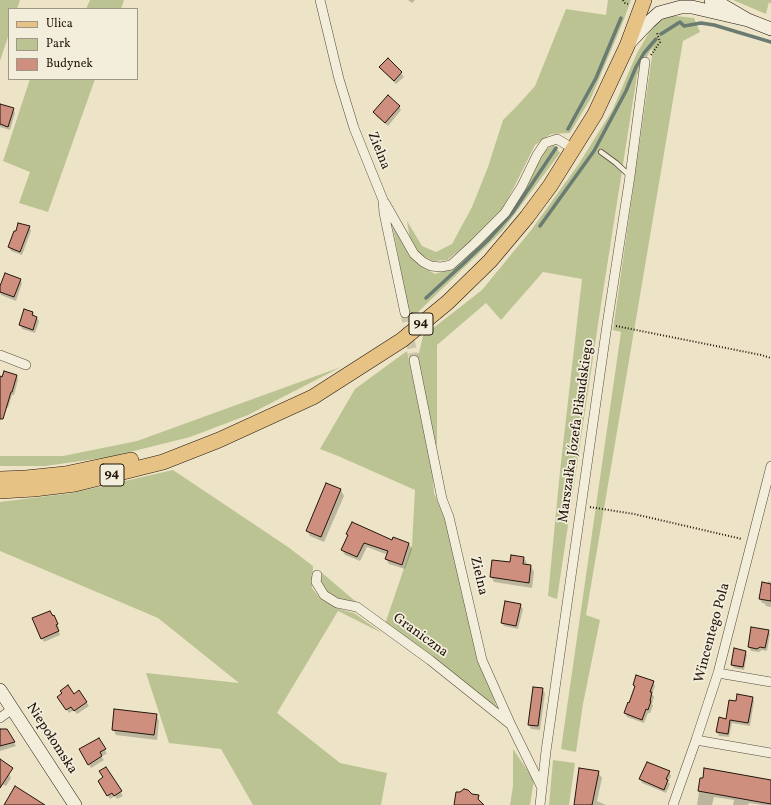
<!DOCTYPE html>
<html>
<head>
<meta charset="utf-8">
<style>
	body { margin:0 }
	#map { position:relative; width:771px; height:805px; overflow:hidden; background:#ede4c7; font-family:Vollkorn,serif }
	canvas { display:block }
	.legend { position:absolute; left:8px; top:8px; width:130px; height:72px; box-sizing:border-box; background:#f3eddb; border:1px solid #a09789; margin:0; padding:5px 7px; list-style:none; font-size:12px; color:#23160d }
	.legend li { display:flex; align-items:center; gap:8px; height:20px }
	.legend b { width:20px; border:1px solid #a09789 }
</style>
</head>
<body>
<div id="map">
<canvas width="771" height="805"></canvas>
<ul class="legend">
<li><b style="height:5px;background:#e6c284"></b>Ulica</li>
<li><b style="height:11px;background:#bcc393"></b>Park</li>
<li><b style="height:11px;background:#cf8f7f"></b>Budynek</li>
</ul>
</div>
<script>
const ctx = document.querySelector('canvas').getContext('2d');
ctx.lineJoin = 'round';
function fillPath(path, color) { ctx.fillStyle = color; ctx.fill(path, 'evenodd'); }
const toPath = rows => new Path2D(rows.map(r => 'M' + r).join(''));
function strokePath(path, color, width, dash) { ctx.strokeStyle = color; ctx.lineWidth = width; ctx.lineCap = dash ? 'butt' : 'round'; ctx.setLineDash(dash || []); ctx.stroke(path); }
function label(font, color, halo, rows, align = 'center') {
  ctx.font = font + ' Vollkorn,serif'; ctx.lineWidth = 3.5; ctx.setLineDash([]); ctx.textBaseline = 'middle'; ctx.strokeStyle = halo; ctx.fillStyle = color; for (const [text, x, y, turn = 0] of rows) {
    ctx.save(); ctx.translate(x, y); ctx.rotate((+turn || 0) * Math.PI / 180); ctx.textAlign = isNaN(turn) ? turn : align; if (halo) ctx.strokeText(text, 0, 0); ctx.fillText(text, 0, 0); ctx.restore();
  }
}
const green = toPath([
	[0,0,20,0,17,9,9,9,9,34,0,61],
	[90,0,124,0,121,9,86,9],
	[608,0,631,0,623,22,591,98,570,133,551,134,535,145,515,185,499,215,476,237,447,260,433,261,421,255,413,246,410,239,407,221,422,246,436,252,452,244,472,207,488,167,503,120,517,106,535,86,566,9,606,15],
	[733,0,771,0,771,4,769,2,766,14],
	[667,15,694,18,700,32,683,41,586,615,600,620,583,704,576,752,561,749,621,332,613,330,653,49,650,51,637,75,600,311,557,599,548,596,560,471,582,279,543,272,501,320,486,303,437,345,437,445,434,446,415,353,419,353,423,336,482,290,532,229,578,165,612,111,637,53,653,26],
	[30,79,95,79,48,212,19,203,30,172,3,161],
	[554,145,560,153,502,231,415,315,409,314,392,223,406,249,420,266,435,274,452,268,498,227,525,187,546,149],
	[407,351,432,468,434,493,445,519,475,646,497,708,385,624,412,545,415,490,338,456,320,449,355,389],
	[341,367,248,415,190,437,110,457,45,466,0,466,0,456,63,456,137,441],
	[173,470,288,547,313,566,312,588,320,598,339,609,354,613,382,633,338,611,277,713,340,763,387,773,381,805,253,805,221,749,169,743,146,673,239,683,158,618,0,551,0,502,72,493],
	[321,572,361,606,334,598,324,590,320,581],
	[513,749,534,780,530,805,510,805,513,786],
	[553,760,575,763,569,805,549,805]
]);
const shadow = toPath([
	[408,0,415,0,412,3],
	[388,60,401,73,404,77,396,84,383,71,381,67],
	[0,105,13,109,15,113,10,130,0,127],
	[399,106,401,110,388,126,376,116,374,112],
	[29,227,31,231,22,255,11,251,9,247],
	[20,280,22,283,16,301,1,295,0,293,0,289],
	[32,312,39,321,35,333,22,329,20,325],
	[17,376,18,380,14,395,12,395,8,408,0,405,0,386],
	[341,490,344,496,324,542,310,536,307,530],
	[347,534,409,544,412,549,405,569,389,564,386,559,388,555,367,547,360,561,345,555,342,550,348,536],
	[524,558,527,563,526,566,531,566,534,572,532,588,494,582,491,577,493,561,511,564],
	[768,581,771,582,771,607,766,606,764,603,762,603,760,599,767,584],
	[520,605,523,609,518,629,504,626,502,623],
	[56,620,59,628,58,629,60,635,44,642,42,638],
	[752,628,768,631,770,634,767,651,762,650,759,652,751,651,749,647],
	[745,652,747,655,744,670,734,668,732,665],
	[653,682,655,686,652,694,654,697,652,704,653,706,650,713,648,713,644,723,627,717,625,713,629,704,635,688,634,685],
	[542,689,545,693,540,730,531,729,529,725],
	[79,692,89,706,77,714,74,710,69,713,61,700,74,695],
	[752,698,754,701,750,726,732,723,729,737,719,736,717,732,727,720,736,702],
	[156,715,159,721,157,740,116,735,113,729],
	[6,730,16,746,0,751,0,733],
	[99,739,107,754,101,756,104,760,91,768,80,749],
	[0,768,9,774,11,778,6,786,0,783],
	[106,768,123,796,117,799,115,796,110,799,99,781,104,778],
	[598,772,602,778,597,801,606,805,575,805],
	[669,772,671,776,668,782,670,784,666,793,642,783,640,779],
	[701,779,771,781,771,805,762,805,749,803,748,805,733,805,734,800,714,797,712,805,697,805]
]);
const stream = toPath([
	[661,34,680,22,684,26,701,23,714,25,771,42],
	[568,129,596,78,621,18],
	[540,226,594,151,626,91,636,67,644,53,656,39],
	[426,298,463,264,488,240,513,212,556,148]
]);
const building = toPath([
	[388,58,402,72,394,81,379,67,388,58],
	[388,95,400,106,385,123,373,112,388,95],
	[0,104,14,108,8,127,0,124,0,104],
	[18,223,30,226,20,252,8,247,14,231,16,231,18,223],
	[5,273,21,279,14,297,0,292,0,286,5,273],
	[24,309,33,312,32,315,37,317,33,330,19,325,24,309],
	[4,371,17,375,12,392,11,392,3,419,0,419,0,376,2,377,4,371],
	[326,483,341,489,321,537,306,531,326,483],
	[352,522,392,540,393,537,409,543,402,565,385,559,388,551,364,543,357,557,341,550,348,535,346,534,352,522],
	[511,555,524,557,523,564,531,565,529,583,490,577,492,560,510,562,511,555],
	[762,582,771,584,771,601,759,599,762,582],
	[505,601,521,604,516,626,501,623,505,601],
	[50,611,53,616,54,615,58,624,56,625,59,631,41,639,32,618,50,611],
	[751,627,769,630,765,648,760,647,757,649,748,647,751,627],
	[734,648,746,651,743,667,731,665,734,648],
	[636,675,654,681,650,692,652,692,650,701,651,701,648,710,646,709,642,720,624,713,628,702,629,703,635,686,633,685,636,675],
	[68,685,74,694,79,690,87,702,74,711,71,707,66,710,57,697,62,693,60,691,68,685],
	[533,687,543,688,538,726,528,725,533,687],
	[737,694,753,697,748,723,730,720,728,734,716,732,719,717,726,719,729,700,736,701,737,694],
	[114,709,157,714,154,735,112,730,114,709],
	[0,729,7,729,15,742,0,746,0,729],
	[99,738,106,749,100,752,102,756,88,765,79,749,99,738],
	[0,759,13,768,0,788,0,759],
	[647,762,670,771,666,779,668,780,664,790,639,779,647,762],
	[106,767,122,791,114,796,112,793,107,796,98,781,103,777,99,771,106,767],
	[579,768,599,771,592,805,574,805,579,768],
	[704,768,771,780,771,804,698,791,700,778,703,778,704,768],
	[15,786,45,805,4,805,15,786],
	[464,789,468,790,472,794,479,795,478,799,484,805,454,805,456,792,460,792,464,789]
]);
const streetTunnel = toPath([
	[405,313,414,360]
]);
const path = toPath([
	[623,0,625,3,628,4],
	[651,55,660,42,657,33],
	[616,326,761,355,771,358],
	[590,507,634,514,742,539]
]);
const lane = toPath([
	[601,152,616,163,630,176]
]);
const street = toPath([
	[320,0,339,79,354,128,383,200,384,213,405,313],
	[385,203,414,254,423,262,431,266,441,267,451,265,474,244,505,213,522,186,537,155,545,143,557,139,574,149],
	[0,355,26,365],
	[414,360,442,499,449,517,482,660,511,725,542,788],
	[317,575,316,582,324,595,337,603,357,607,430,660,510,724],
	[718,673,771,682],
	[0,718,12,709],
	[696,740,771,753],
	[540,805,546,751,559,660,607,325,630,176,645,62],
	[673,805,696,740,718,673,771,466]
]);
const secondary = toPath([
	[711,0,717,2,748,20,771,29],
	[629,43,649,22,659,13,681,7,692,7,748,20],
	[0,690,75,805]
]);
const primary = toPath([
	[0,479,26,478,65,474,131,460],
	[0,491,34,489,75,484,163,462,219,440,313,397,402,340,448,302,490,261,527,217,550,186,595,114,627,46,644,0]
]);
const shields = [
	[421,324,24],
	[112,475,24]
];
const shieldNames = [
	["94",421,324],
	["94",112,475]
];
const streetNames = [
	["Zielna",378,151,68],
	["Marszałka Józefa Piłsudskiego",577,431,-82],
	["Zielna",478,576,77],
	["Wincentego Pola",713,633,-75],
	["Graniczna",420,636,36],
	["Niepołomska",51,739,57]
];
fillPath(green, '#bcc393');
fillPath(shadow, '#0003');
strokePath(stream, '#6a7b71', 3.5);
fillPath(building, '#cf8f7f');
strokePath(building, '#23160d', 1);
strokePath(streetTunnel, '#cfc5ab', 9, [9, 4.5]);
strokePath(lane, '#564a3c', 6);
strokePath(street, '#564a3c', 10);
strokePath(secondary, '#23160d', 14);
strokePath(primary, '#23160d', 16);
strokePath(path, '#23160d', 2, [1, 2]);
strokePath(lane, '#f3eddb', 4.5);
strokePath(street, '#f3eddb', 9);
strokePath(secondary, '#f3eddb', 13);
strokePath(primary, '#e6c284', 15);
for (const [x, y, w] of shields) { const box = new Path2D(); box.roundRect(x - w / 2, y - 11, w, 22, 3); ctx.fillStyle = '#f3eddb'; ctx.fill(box); strokePath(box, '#23160d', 1); }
label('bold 13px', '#23160d', null, shieldNames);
label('14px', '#23160d', '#f3eddb', streetNames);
</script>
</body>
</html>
